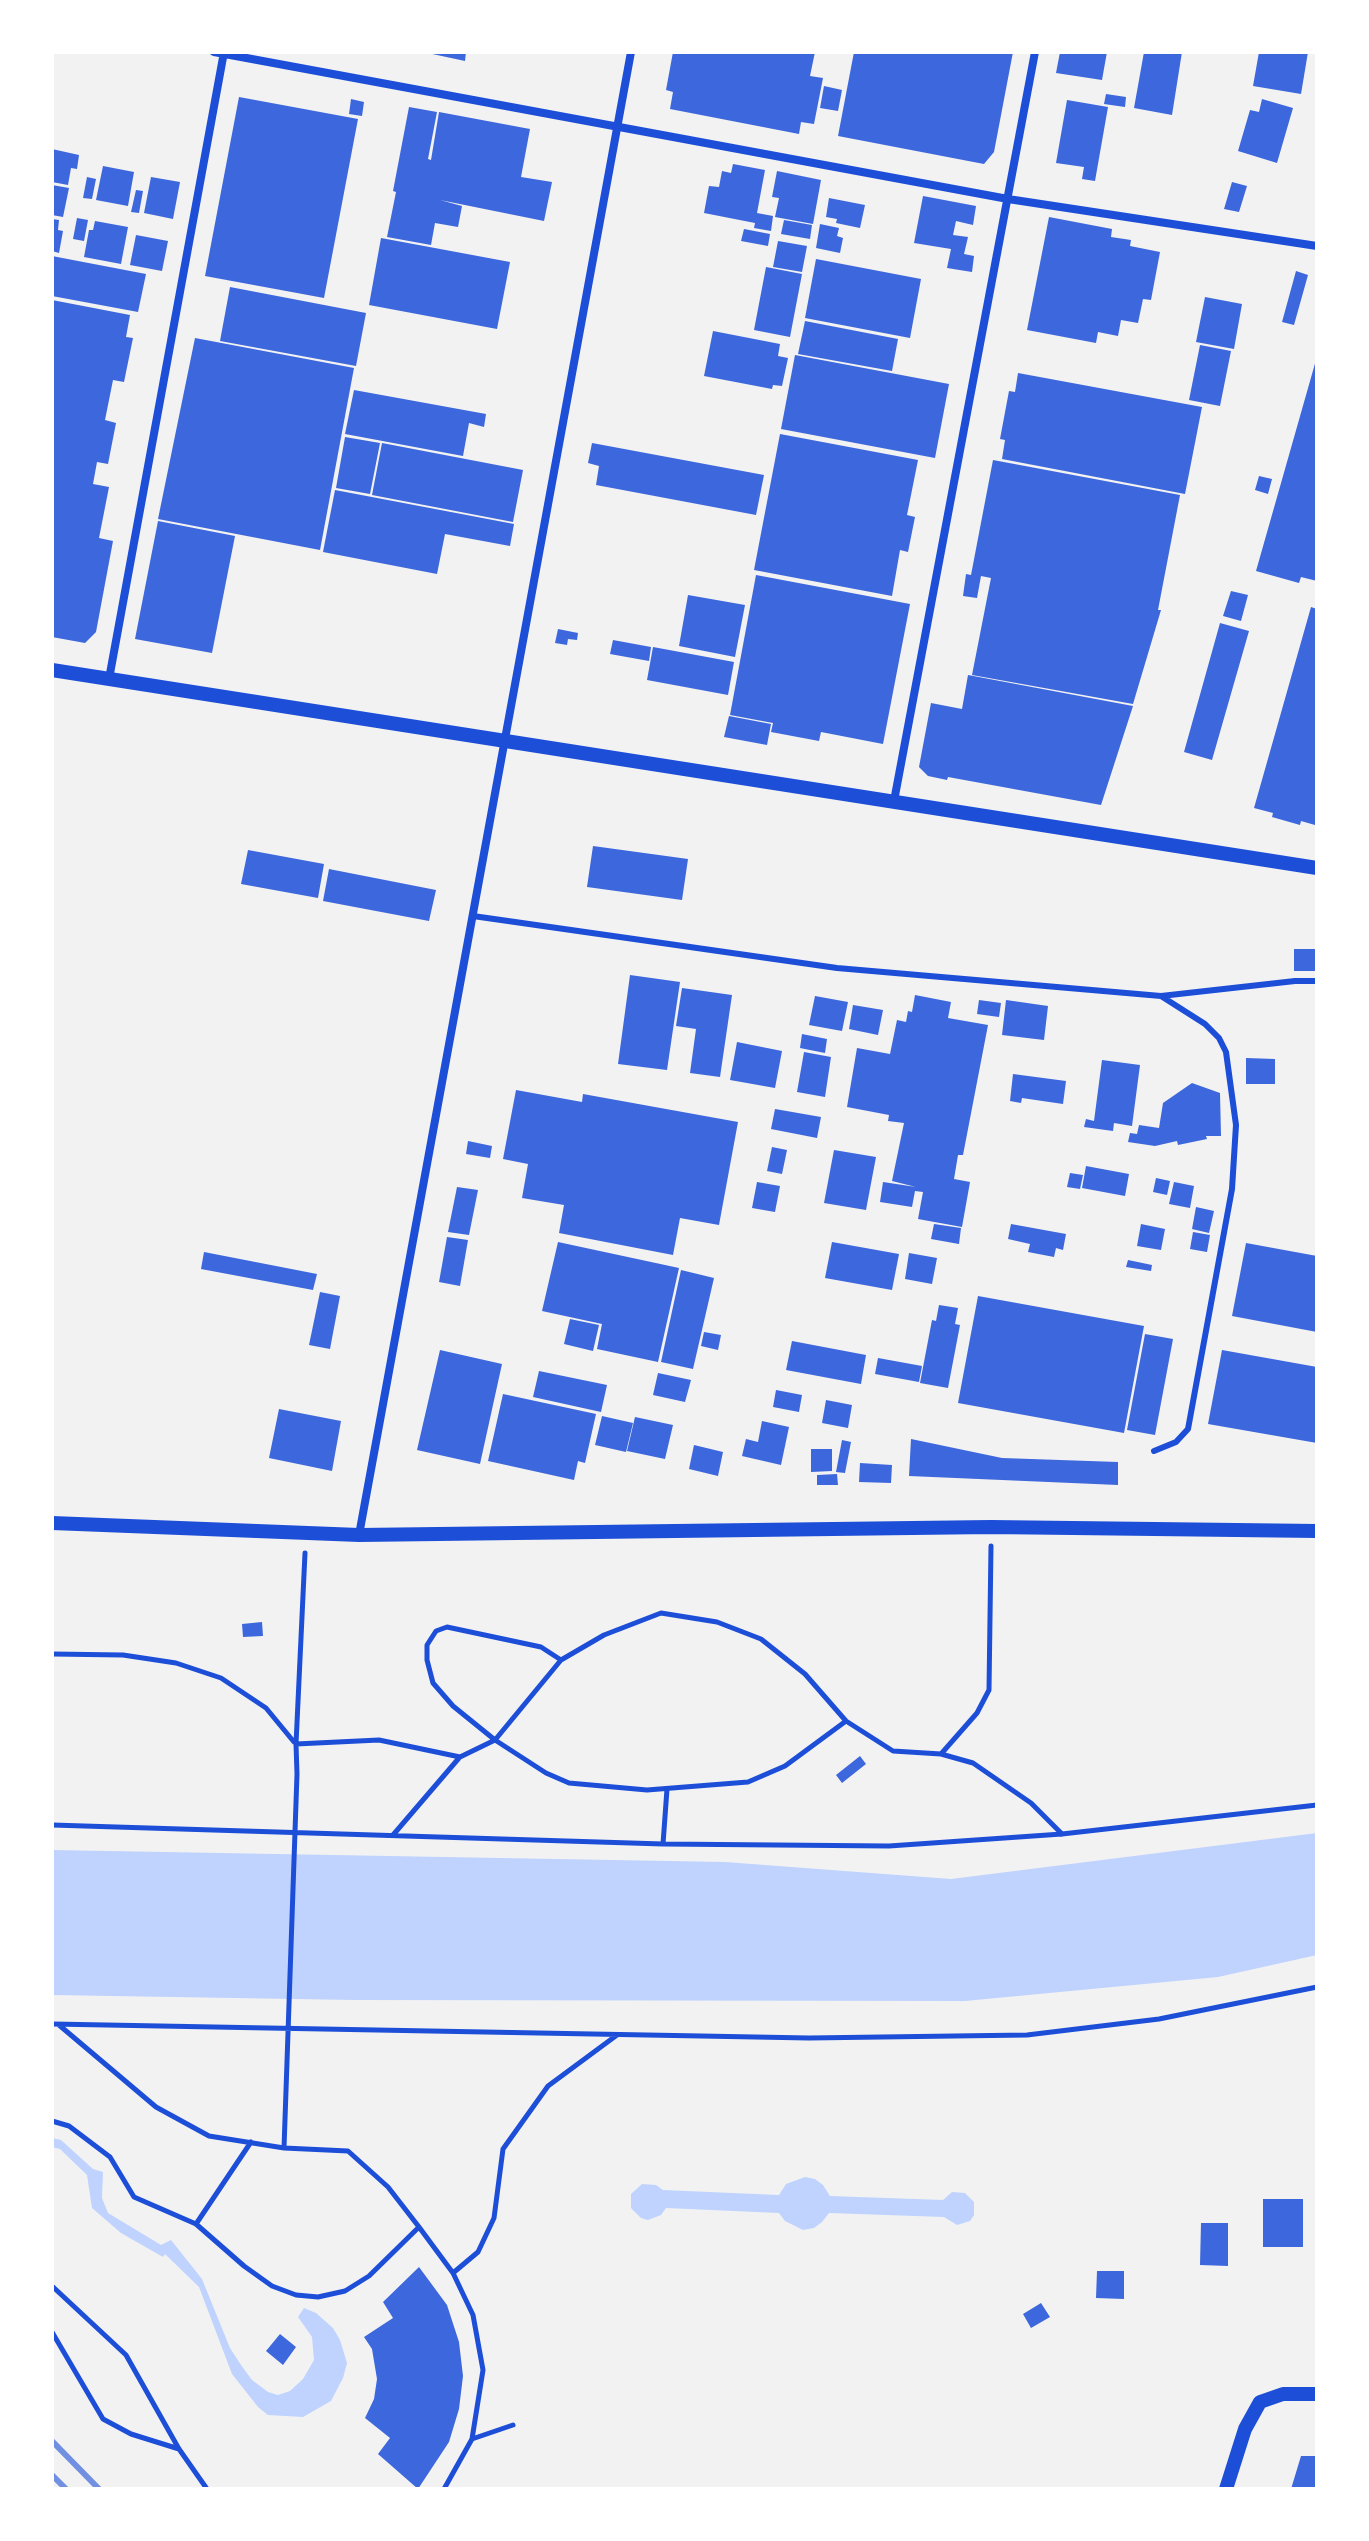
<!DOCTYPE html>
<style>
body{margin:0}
#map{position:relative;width:1369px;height:2541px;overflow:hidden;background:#f2f2f2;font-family:"DM Sans",sans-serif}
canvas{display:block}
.frame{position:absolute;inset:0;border:54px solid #fff;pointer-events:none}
</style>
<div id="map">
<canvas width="1369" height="2541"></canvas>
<div class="frame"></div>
</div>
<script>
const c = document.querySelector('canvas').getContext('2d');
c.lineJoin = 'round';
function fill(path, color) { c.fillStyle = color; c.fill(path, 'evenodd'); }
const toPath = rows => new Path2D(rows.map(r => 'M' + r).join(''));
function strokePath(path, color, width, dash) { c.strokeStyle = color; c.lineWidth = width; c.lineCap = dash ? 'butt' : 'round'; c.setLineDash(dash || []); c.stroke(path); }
const water = toPath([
 [1317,1833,1317,1955,1218,1977,965,2001,355,2000,52,1995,52,1850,725,1862,951,1879],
 [52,2138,61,2140,93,2169,103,2172,102,2198,108,2213,161,2245,171,2240,202,2279,230,2348,241,2365,252,2380,268,2392,278,2395,290,2391,303,2379,314,2360,312,2337,298,2317,304,2308,316,2313,333,2328,340,2340,347,2363,343,2378,331,2401,303,2417,268,2415,258,2407,232,2374,199,2287,165,2254,163,2257,121,2233,92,2208,87,2175,60,2149,52,2147],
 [805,2177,815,2179,823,2185,830,2196,943,2200,952,2192,965,2193,974,2202,974,2215,970,2221,957,2225,944,2217,829,2213,822,2222,814,2228,803,2230,785,2221,779,2213,666,2208,661,2215,648,2220,641,2218,631,2208,631,2194,642,2184,656,2185,663,2190,779,2195,786,2184]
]);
const building = toPath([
 [423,52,466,52,465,61],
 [673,52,815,52,810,76,823,78,814,124,801,122,799,134,670,109,673,92,666,90],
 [854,52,1013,52,994,152,984,164,838,136],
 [1060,52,1107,52,1102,80,1056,73],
 [1144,52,1182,52,1172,115,1134,108],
 [1259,52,1308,52,1301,94,1253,86],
 [824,86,842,90,838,111,820,108],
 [1106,94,1126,97,1125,107,1104,104],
 [239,97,358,119,324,298,205,276],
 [351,99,364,102,362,116,349,114],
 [1262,99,1293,108,1277,163,1238,151,1250,110,1259,112],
 [1067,100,1108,107,1095,181,1082,179,1084,167,1056,163],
 [409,107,437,112,428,159,431,160,439,112,530,129,521,177,552,182,544,221,440,200,462,206,458,227,435,223,431,245,387,237,396,192,393,191],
 [52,149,79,155,77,169,71,168,68,185,52,182],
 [733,164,765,170,757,213,773,216,771,231,754,228,755,223,704,213,709,186,719,187,722,171,731,173],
 [103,166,134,172,128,206,96,200],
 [777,171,821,180,813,224,775,217,779,198,772,197],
 [87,177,96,179,92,199,83,198],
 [151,177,180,182,173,219,144,213],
 [1232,182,1247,186,1239,212,1224,209],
 [52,185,69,188,63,217,52,215],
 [136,190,143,191,139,213,131,212],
 [923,196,976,206,973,225,956,221,953,235,968,237,964,254,974,256,972,272,947,268,951,249,914,243],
 [829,198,865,205,860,228,836,223,837,219,826,217],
 [1049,217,1112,229,1111,237,1131,240,1130,246,1160,252,1151,300,1143,299,1138,323,1121,320,1118,336,1098,332,1096,343,1027,330],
 [77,218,88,220,84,241,73,239],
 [52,219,59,220,58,230,63,231,59,253,52,251],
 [784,220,812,225,810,239,781,234],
 [95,221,128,227,121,264,84,257,89,230,93,230],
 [820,224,839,228,837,236,843,238,840,253,816,248],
 [744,229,770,234,768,246,741,241],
 [136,235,168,241,162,271,130,265],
 [381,238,510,262,497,329,369,305],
 [778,241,807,246,802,272,773,267],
 [52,256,146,274,138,312,52,296],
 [816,259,921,279,910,338,805,318],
 [766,267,802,274,790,337,754,330],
 [1296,271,1308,275,1294,325,1282,322],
 [230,287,366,313,356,366,220,341],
 [1205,297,1242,304,1234,349,1196,342],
 [52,300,130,315,126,337,133,338,124,382,113,380,105,420,116,423,108,464,97,462,93,484,109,487,99,538,113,541,96,632,85,643,52,637],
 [805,321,898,339,892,371,798,354],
 [713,331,780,344,778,356,788,358,782,386,773,385,772,389,704,376],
 [195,338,354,368,320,550,158,519],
 [1200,345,1231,351,1220,406,1189,400],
 [795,355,949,384,935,458,781,429],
 [1316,360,1317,581,1301,577,1299,583,1256,571],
 [1018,373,1202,407,1185,494,1002,459,1005,440,1000,439,1009,391,1015,392],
 [354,390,486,414,484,427,469,423,463,456,345,434],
 [780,434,918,460,907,515,915,517,908,552,900,550,892,596,754,570],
 [345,437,380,443,370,494,336,488],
 [382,443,523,470,513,522,372,495],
 [592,443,764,475,756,515,596,485,599,466,588,463],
 [993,460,1180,495,1158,610,1161,610,1133,704,972,675,991,578,981,576,977,598,963,596,966,574,971,575],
 [1259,476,1272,479,1268,494,1255,490],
 [335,490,514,524,510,546,445,534,437,574,323,552],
 [158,521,235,536,212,653,135,639],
 [756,575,910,604,883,744,821,732,819,741,771,732,773,723,730,715],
 [1231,591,1248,595,1241,621,1223,616],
 [688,595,745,605,735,657,679,646],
 [1311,607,1317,609,1317,818,1315,825,1301,821,1300,825,1272,817,1273,813,1254,808],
 [1220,623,1249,631,1212,760,1184,752],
 [558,629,578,633,577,640,568,639,567,645,555,643],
 [613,640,651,647,649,661,610,654],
 [653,647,734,662,728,695,647,680],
 [968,675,1133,706,1101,805,948,777,947,780,928,776,919,767,931,703,962,709],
 [729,716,771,724,767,745,724,737],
 [593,846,688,859,682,900,587,887],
 [248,850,324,864,318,898,241,884],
 [329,869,436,890,429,921,323,901],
 [1294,949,1317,949,1317,971,1294,971],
 [630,975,680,982,667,1070,618,1064],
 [682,988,732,995,720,1077,690,1073,696,1029,676,1026],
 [915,995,951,1002,948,1018,988,1025,963,1155,958,1155,954,1179,970,1182,962,1227,918,1219,923,1192,915,1191,912,1207,880,1202,883,1182,916,1187,892,1181,904,1123,888,1121,889,1115,847,1107,857,1048,890,1054,897,1020,906,1022,908,1011,912,1012],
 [815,996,848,1002,842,1031,809,1025],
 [979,1000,1001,1003,999,1017,977,1014],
 [1006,1000,1048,1006,1044,1040,1002,1035],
 [853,1005,883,1010,878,1035,849,1029],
 [802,1034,827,1039,825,1053,800,1048],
 [737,1042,782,1051,775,1088,730,1080],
 [804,1052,831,1057,825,1097,797,1092],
 [1246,1058,1275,1059,1275,1084,1246,1084],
 [1102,1060,1140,1065,1132,1126,1114,1123,1113,1131,1084,1127,1086,1119,1094,1121],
 [1013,1074,1066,1081,1063,1104,1022,1098,1021,1103,1010,1101],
 [1192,1083,1220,1093,1221,1136,1206,1136,1207,1139,1178,1145,1177,1141,1155,1146,1128,1142,1130,1133,1137,1134,1139,1125,1159,1128,1163,1103],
 [516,1090,582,1102,583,1094,738,1122,719,1225,680,1218,673,1255,559,1233,564,1205,522,1198,528,1164,503,1159],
 [775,1109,821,1117,817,1138,771,1129],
 [468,1141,492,1146,490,1158,466,1154],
 [772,1147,787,1150,782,1174,767,1171],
 [834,1150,876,1157,866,1210,824,1203],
 [1086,1166,1129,1174,1125,1196,1082,1188],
 [1070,1173,1083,1175,1080,1189,1067,1187],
 [1156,1178,1170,1181,1167,1195,1153,1192],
 [757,1182,780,1186,775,1212,752,1208],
 [1174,1182,1194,1186,1190,1208,1169,1204],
 [457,1187,478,1190,469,1235,448,1232],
 [1196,1207,1214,1211,1209,1233,1192,1229],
 [934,1224,961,1228,959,1244,931,1239],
 [1011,1224,1066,1234,1063,1250,1056,1248,1054,1257,1028,1252,1030,1244,1008,1239],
 [1141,1224,1165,1229,1161,1250,1137,1246],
 [1193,1232,1210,1235,1207,1252,1190,1249],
 [447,1237,468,1240,460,1286,439,1282],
 [558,1242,679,1268,658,1362,597,1349,602,1324,542,1311],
 [832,1242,899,1254,892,1290,825,1278],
 [1246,1243,1317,1256,1317,1332,1232,1316],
 [204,1252,317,1274,313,1290,201,1269],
 [909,1253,937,1258,932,1284,905,1279],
 [1128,1260,1152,1265,1151,1271,1126,1267],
 [681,1270,714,1278,693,1369,661,1362],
 [320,1292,340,1296,330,1349,309,1345],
 [978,1296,1144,1326,1124,1433,958,1403],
 [939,1305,958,1308,955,1324,960,1325,948,1388,920,1383,932,1320,936,1321],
 [570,1319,599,1325,593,1351,564,1344],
 [704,1332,721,1335,718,1350,701,1346],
 [1145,1334,1173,1339,1155,1435,1127,1430],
 [792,1341,866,1355,861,1384,786,1370],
 [440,1350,502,1364,480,1464,417,1450],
 [1222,1350,1317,1367,1317,1443,1208,1424],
 [878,1358,922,1366,919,1382,875,1374],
 [539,1371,607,1385,601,1412,533,1397],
 [658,1373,691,1380,685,1402,653,1395],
 [776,1390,802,1395,799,1412,773,1407],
 [503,1394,596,1414,585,1463,578,1461,574,1480,488,1461],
 [826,1400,852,1405,848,1428,822,1423],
 [279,1409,341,1421,332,1471,269,1458],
 [602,1416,633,1423,626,1452,595,1445],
 [635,1417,673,1425,665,1459,627,1451],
 [762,1421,789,1427,781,1465,742,1456,746,1439,758,1442],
 [911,1439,1002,1458,1118,1462,1118,1485,909,1476],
 [842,1440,851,1442,845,1473,836,1472],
 [694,1445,723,1452,718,1476,689,1469],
 [811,1449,832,1449,832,1471,811,1472],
 [860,1463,892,1465,891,1483,859,1482],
 [837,1474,838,1485,817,1485,817,1475],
 [262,1622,263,1636,243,1637,242,1624],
 [860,1756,866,1764,842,1783,836,1775],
 [1263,2199,1303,2199,1303,2247,1263,2247],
 [1201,2223,1228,2223,1228,2266,1200,2265],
 [419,2267,447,2305,459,2342,463,2376,459,2409,449,2442,418,2489,378,2454,390,2438,365,2418,374,2399,377,2379,372,2349,364,2337,393,2318,383,2302],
 [1097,2271,1124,2271,1124,2299,1096,2298],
 [1041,2303,1050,2317,1031,2328,1023,2314],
 [280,2334,296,2347,283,2365,266,2351],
 [1301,2456,1317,2456,1317,2489,1291,2489]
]);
const path = toPath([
 [305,1553,296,1744,297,1774,284,2148,348,2151,388,2187,419,2227,453,2273,473,2315,483,2370,472,2439,444,2489],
 [52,1654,123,1655,176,1663,221,1678,266,1708,294,1742],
 [561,1660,541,1647,447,1627,436,1631,427,1645,427,1660,433,1683,453,1706,495,1740,546,1773,569,1783,647,1790,748,1782,785,1766,846,1721],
 [296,1744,379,1740,460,1757,495,1740,561,1660,604,1635,661,1613,717,1622,761,1639,805,1674,846,1721,893,1751,941,1754,977,1713,989,1690,991,1546],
 [941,1754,973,1763,1031,1803,1062,1834],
 [52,1825,663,1844,889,1846,1062,1834,1317,1805],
 [393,1835,459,1758],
 [663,1844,667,1789],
 [52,2024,809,2038,1027,2035,1159,2019,1317,1987],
 [59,2025,156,2107,209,2136,284,2148],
 [52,2121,69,2126,110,2157,134,2197,196,2224,244,2266,272,2286,296,2295,318,2297,345,2291,369,2276,419,2227],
 [196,2224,251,2142],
 [453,2273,478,2252,494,2218,503,2149,548,2086,617,2035],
 [52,2286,126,2355,179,2449,207,2489],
 [52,2332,103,2419,131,2434,179,2449],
 [472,2439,513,2425]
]);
const service = toPath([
 [473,916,837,968,1161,996,1205,1024,1219,1038,1226,1052,1236,1125,1232,1189,1188,1429,1176,1442,1154,1451],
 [1161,996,1295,981,1317,981]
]);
const minor = toPath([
 [214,52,1008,199,1317,246],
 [109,679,224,52],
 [894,801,1035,52],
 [359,1535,631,52]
]);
const tertiary = toPath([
 [52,670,1317,868],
 [52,1523,359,1535,991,1527,1317,1531],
 [1226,2489,1245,2429,1260,2402,1283,2394,1317,2394]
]);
const rail = toPath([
 [52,2441,99,2489],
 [52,2475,66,2489]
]);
fill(water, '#bfd3fe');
fill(building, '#3d67dc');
strokePath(path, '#1d4ed8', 5);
strokePath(service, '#1d4ed8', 6);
strokePath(minor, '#1d4ed8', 8);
strokePath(tertiary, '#1d4ed8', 14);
strokePath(rail, '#7290e2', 6);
</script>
